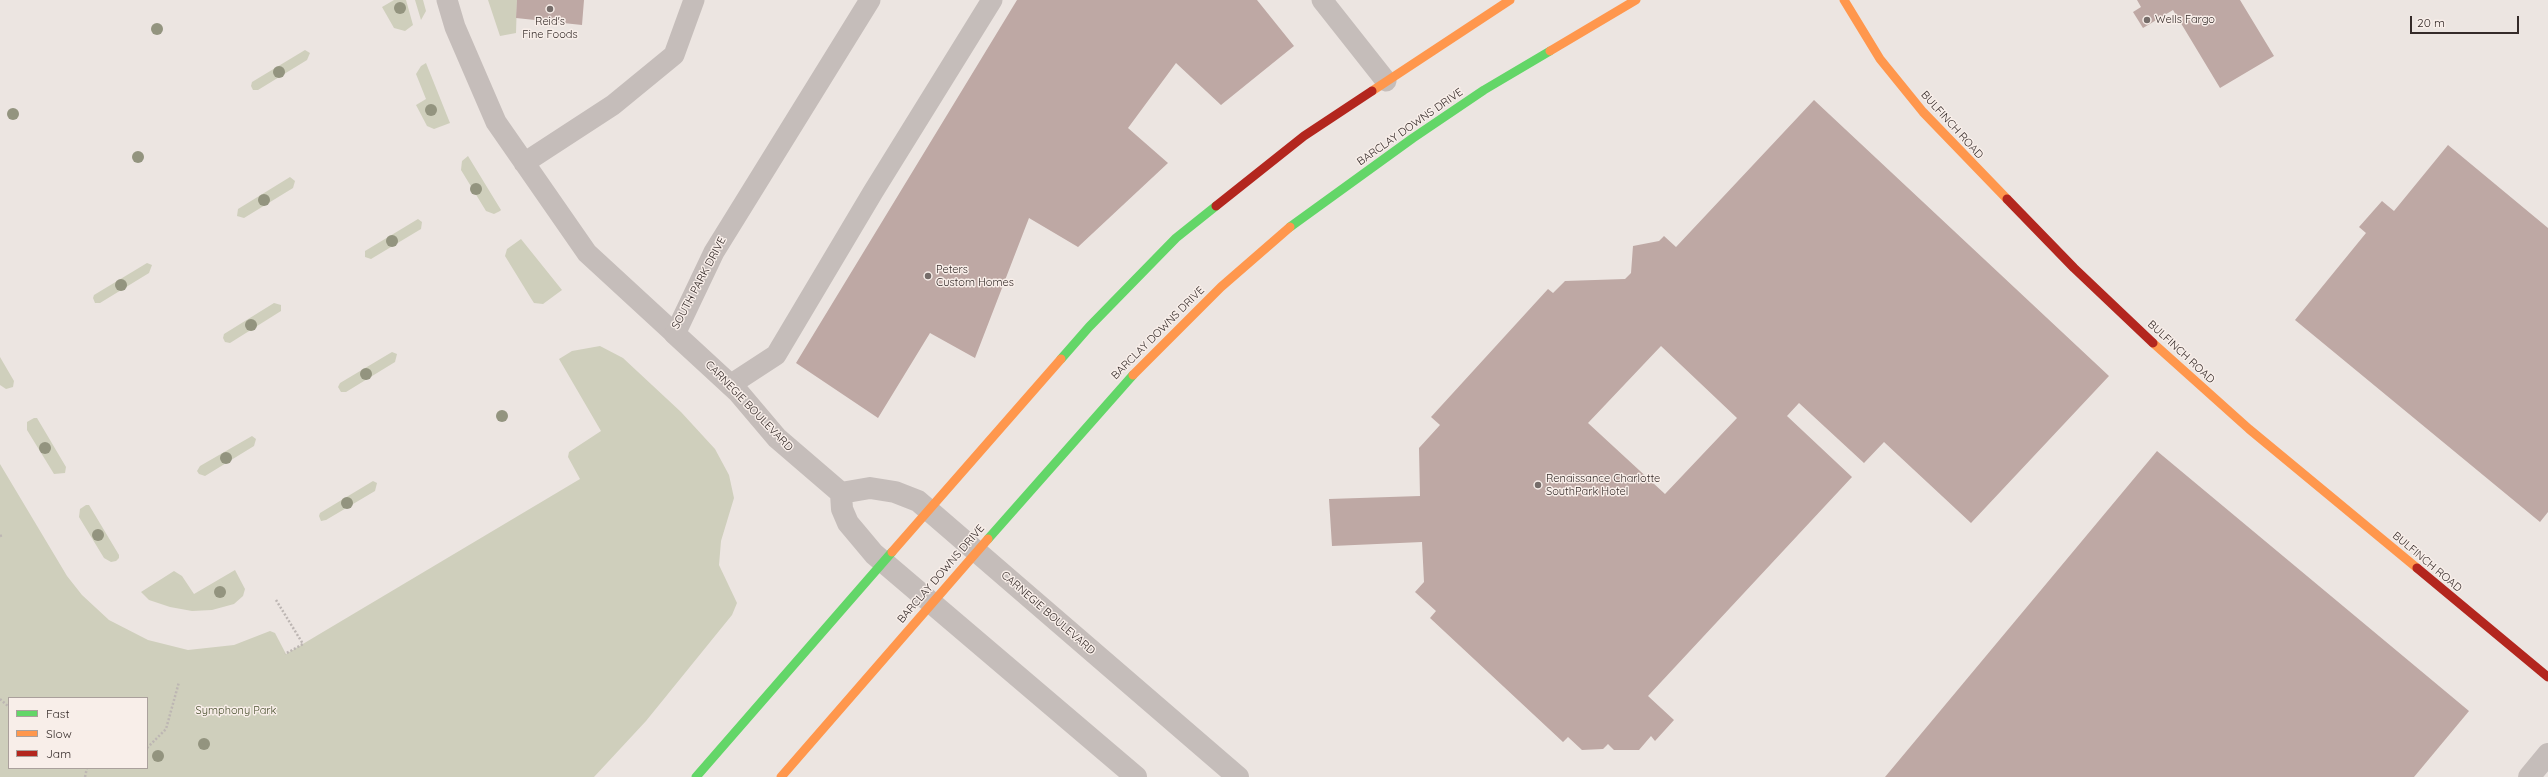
<!DOCTYPE html>
<style>
body{margin:0}
#map{position:relative;width:2548px;height:777px;overflow:hidden;background:#ece5e1;font-family:Quicksand,sans-serif}
canvas{display:block}
.legend{position:absolute;left:8px;top:697px;width:140px;height:72px;box-sizing:border-box;background:#f8eee9;border:1px solid #aaa09c;margin:0;padding:5px 7px;list-style:none;font-size:12px;color:#352b29}
.legend li{display:flex;align-items:center;gap:8px;height:20px}
.legend b{width:20px;border:1px solid #aaa09c}
.scale{position:absolute;left:2410px;top:16px;width:109px;height:18px;box-sizing:border-box;border:2px solid #352b29;border-top:0;padding-left:5px;font-size:12px;line-height:14px;white-space:nowrap;color:#352b29;-webkit-text-stroke:3px #f8eee9;paint-order:stroke}
</style>
<div id="map">
<canvas width="2548" height="777"></canvas>
<ul class="legend">
<li><b style="height:5px;background:#63d668"></b>Fast</li>
<li><b style="height:5px;background:#ff974d"></b>Slow</li>
<li><b style="height:5px;background:#b3261e"></b>Jam</li>
</ul>
<div class="scale">20 m</div>
</div>
<script>
const c = document.querySelector('canvas').getContext('2d');
c.lineJoin = 'round';
function fill(path, color) { c.fillStyle = color; c.fill(path, 'evenodd'); }
const toPath = rows => new Path2D(rows.map(r => 'M' + r).join(''));
function strokePath(path, color, width, dash) { c.strokeStyle = color; c.lineWidth = width; c.lineCap = dash ? 'butt' : 'round'; c.setLineDash(dash || []); c.stroke(path); }
function write(font, color, halo, rows, align = 'center') {
  c.font = font + ' Quicksand,sans-serif'; c.lineWidth = 3; c.setLineDash([]); c.textBaseline = 'middle'; c.strokeStyle = halo; c.fillStyle = color; for (const [text, x, y, turn = 0] of rows) {
    c.save(); c.translate(x, y); c.rotate((+turn || 0) * Math.PI / 180); c.textAlign = isNaN(turn) ? turn : align; if (halo) c.strokeText(text, 0, 0); c.fillText(text, 0, 0); c.restore();
  }
}
const green = toPath([
 [394,0,406,0,413,25,405,31,394,28,382,7],
 [415,0,423,0,426,11,421,20],
 [488,0,517,0,516,33,500,36],
 [305,50,310,53,307,60,258,90,253,90,251,86,252,82],
 [426,63,450,123,434,129,427,126,416,105,426,99,416,74,421,66],
 [468,156,501,210,500,211,494,214,486,211,461,170,462,161],
 [290,177,295,181,293,188,244,218,237,216,238,209],
 [418,219,422,222,421,229,371,259,365,257,365,251],
 [521,239,562,290,543,304,534,303,532,300,505,256,507,249],
 [147,263,152,265,149,273,100,303,95,303,93,298,94,295],
 [274,303,281,305,281,311,230,343,225,342,223,338,224,334],
 [600,346,623,358,681,412,715,449,729,475,734,498,721,541,719,565,737,603,732,615,646,721,594,777,0,777,0,464,67,576,82,595,109,620,148,640,188,650,234,645,270,631,275,633,286,654,580,479,568,457,569,452,601,431,559,359,572,351],
 [9,698,147,698,147,768,9,768],
 [392,352,397,354,395,362,346,392,341,392,338,387,340,383],
 [0,357,14,381,13,387,6,389,0,385],
 [34,418,37,418,66,467,65,473,54,474,27,430,27,422],
 [252,436,256,439,254,446,205,476,199,474,197,471,200,466],
 [373,481,377,483,375,491,326,520,321,521,319,516,320,513],
 [86,505,89,505,119,555,119,558,116,561,111,562,104,558,79,517,80,509],
 [235,570,245,589,243,596,234,604,212,610,192,611,170,607,149,600,141,592,174,571,182,576,194,594]
]);
const building = toPath([
 [517,0,584,0,582,25,516,18],
 [1017,0,1257,0,1294,46,1221,105,1176,63,1128,128,1168,163,1078,247,1029,218,975,358,930,333,878,418,796,363],
 [2137,0,2240,0,2274,56,2220,88,2173,10,2143,28,2133,12,2141,7],
 [1814,100,2109,376,1971,523,1884,442,1864,463,1799,403,1787,416,1852,477,1648,696,1674,720,1655,741,1651,736,1639,750,1614,750,1608,744,1603,749,1582,750,1568,737,1563,742,1430,618,1436,611,1415,592,1424,582,1422,542,1332,546,1329,499,1420,496,1419,448,1440,425,1431,417,1548,289,1553,293,1565,281,1625,279,1631,273,1633,246,1659,241,1664,236,1676,247],
 [1661,346,1737,418,1665,494,1588,423],
 [2448,145,2548,228,2548,512,2540,522,2295,320,2366,233,2359,227,2382,201,2394,211],
 [2157,451,2469,711,2414,777,1885,777]
]);
const path = toPath([
 [0,536,3,535],
 [276,600,303,644,285,654],
 [0,699,9,707],
 [147,748,166,729,179,682],
 [85,777,87,768]
]);
const lane = toPath([
 [447,0,455,27,496,122,587,253,675,334,714,252,870,0],
 [1322,0,1386,81],
 [524,163,613,105,674,55,694,0],
 [730,385,776,355,873,192,992,0]
]);
const street = toPath([
 [675,334,738,392,777,438,841,493,842,509,848,523,874,554,1136,777],
 [841,493,870,488,895,492,918,501,1238,777],
 [2529,777,2548,754]
]);
const fast = toPath([
 [1290,227,1413,138,1484,90,1550,51],
 [1061,359,1089,327,1176,238,1216,206],
 [988,539,1133,375],
 [696,777,892,552]
]);
const slow = toPath([
 [1844,0,1880,59,1923,112,2007,199],
 [1550,51,1636,0],
 [1372,91,1510,0],
 [2153,343,2249,429,2417,568],
 [1133,375,1221,287,1290,227],
 [892,552,1061,359],
 [781,777,988,539]
]);
const jam = toPath([
 [2007,199,2074,268,2153,343],
 [1216,206,1304,136,1372,91],
 [2417,568,2548,677]
]);
const trees = [
 [400,8],
 [157,29],
 [279,72],
 [431,110],
 [13,114],
 [138,157],
 [476,189],
 [264,200],
 [392,241],
 [121,285],
 [251,325],
 [366,374],
 [502,416],
 [45,448],
 [226,458],
 [347,503],
 [98,535],
 [220,592],
 [204,744],
 [158,756]
];
const markers = [
 [550,9,4,"#756c69"],
 [2147,20,4,"#756c69"],
 [928,276,4,"#756c69"],
 [1538,485,4,"#756c69"]
];
const poiNames = [
 ["Wells Fargo",2155,20],
 ["Reid's",550,22,"center"],
 ["Fine Foods",550,35,"center"],
 ["Peters",936,270],
 ["Custom Homes",936,283],
 ["Renaissance Charlotte",1546,479],
 ["SouthPark Hotel",1546,492]
];
const streetNames = [
 ["BULFINCH ROAD",1952,125,48],
 ["BARCLAY DOWNS DRIVE",1410,127,-35],
 ["SOUTH PARK DRIVE",699,283,-62],
 ["BARCLAY DOWNS DRIVE",1158,333,-45],
 ["BULFINCH ROAD",2181,352,43],
 ["CARNEGIE BOULEVARD",749,406,46],
 ["BULFINCH ROAD",2427,562,40],
 ["BARCLAY DOWNS DRIVE",941,574,-49],
 ["CARNEGIE BOULEVARD",1048,613,41]
];
const parkNames = [
 ["Symphony Park",236,711]
];
fill(green, '#cfcfbc');
fill(building, '#bea8a4');
strokePath(path, '#bdb6b3', 2.5, [2, 2]);
strokePath(lane, '#c5bdba', 21);
strokePath(street, '#c5bdba', 22);
strokePath(fast, '#63d668', 9);
strokePath(slow, '#ff974d', 9);
strokePath(jam, '#b3261e', 9);
c.fillStyle = '#93947f';
for (const [x, y] of trees) { c.beginPath(); c.arc(x, y, 6, 0, 2 * Math.PI); c.fill(); }
for (const [x, y, r, color] of markers) { const dot = new Path2D(); dot.arc(x, y, r, 0, 2 * Math.PI); c.fillStyle = color; c.fill(dot); strokePath(dot, '#f8eee9', 1.5); }
write('11px', '#352b29', '#f8eee9', poiNames, 'left');
write('11px', '#352b29', '#f8eee9', streetNames);
write('11px', '#4a512f', '#f8eee9', parkNames);
</script>
